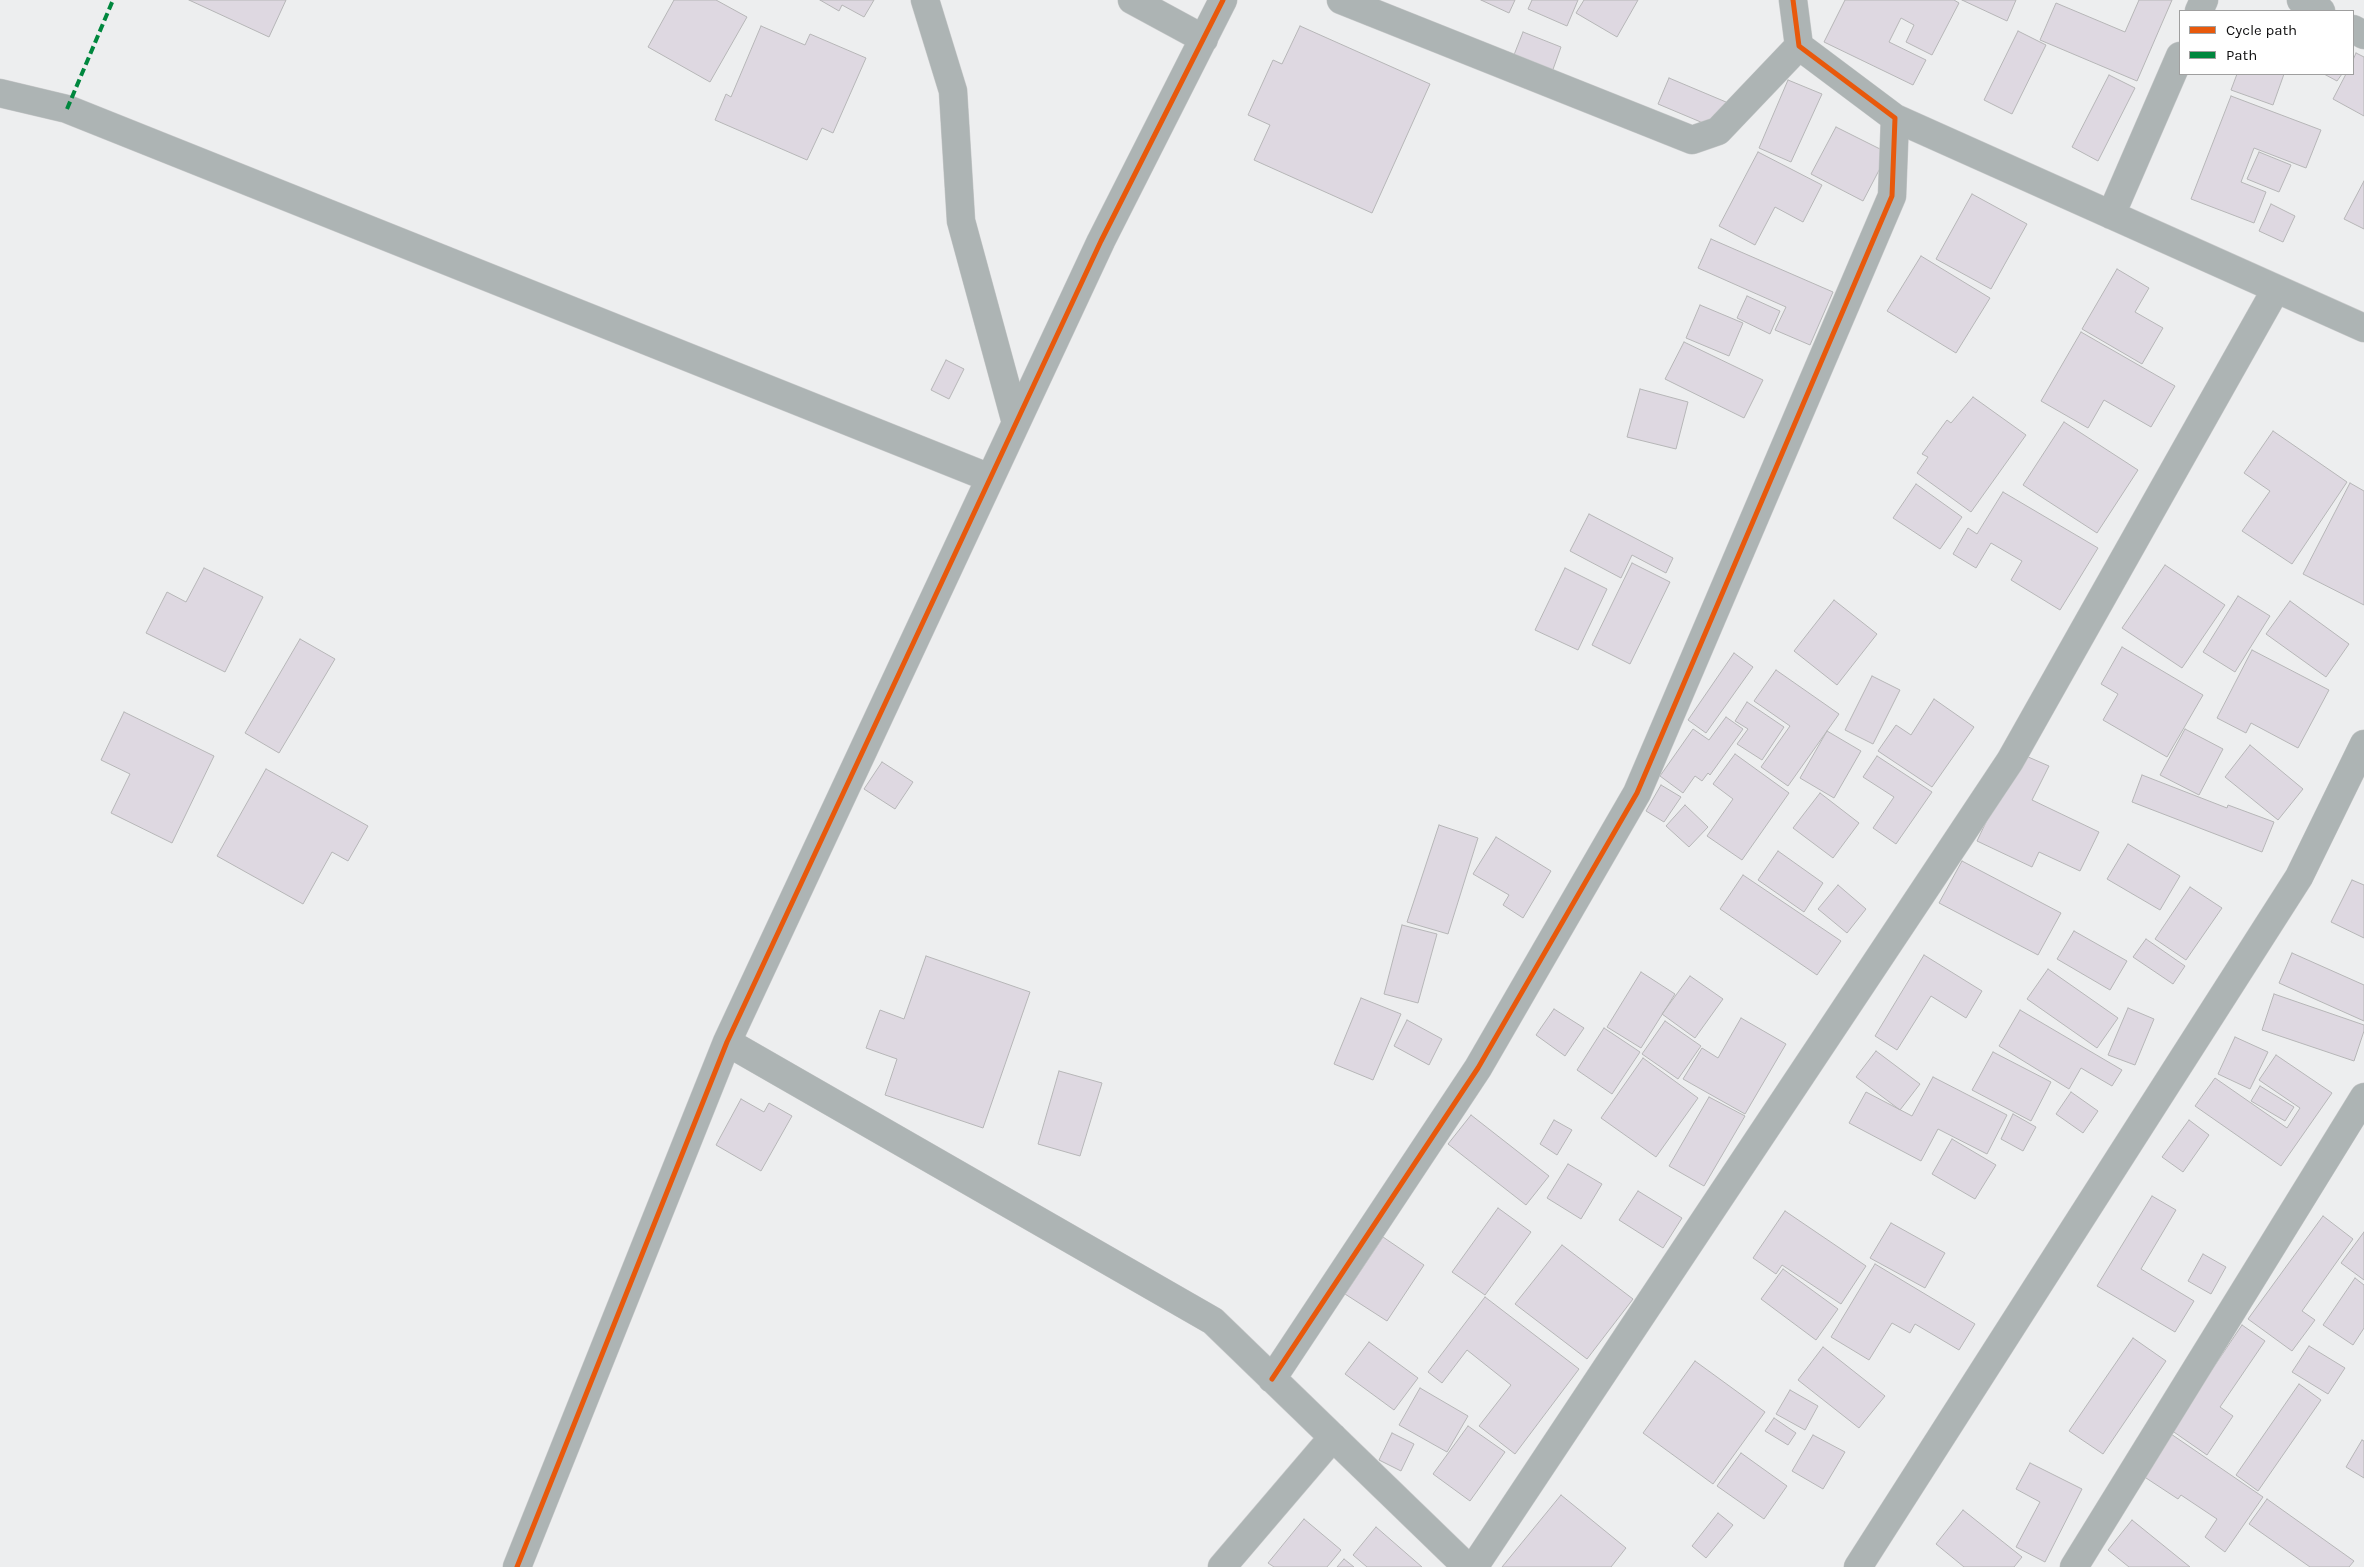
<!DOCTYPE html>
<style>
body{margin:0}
#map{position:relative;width:2364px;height:1567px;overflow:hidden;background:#edeeef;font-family:Karla,sans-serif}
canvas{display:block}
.legend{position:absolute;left:2179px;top:10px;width:175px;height:65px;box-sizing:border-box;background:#fff;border:1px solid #9f9f9f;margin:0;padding:6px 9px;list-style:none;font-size:15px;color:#0f0f10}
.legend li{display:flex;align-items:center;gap:10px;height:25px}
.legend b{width:25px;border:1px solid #9f9f9f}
</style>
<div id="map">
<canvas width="2364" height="1567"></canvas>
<ul class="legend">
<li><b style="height:6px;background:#e8590c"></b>Cycle path</li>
<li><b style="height:6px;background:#00873e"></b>Path</li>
</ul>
</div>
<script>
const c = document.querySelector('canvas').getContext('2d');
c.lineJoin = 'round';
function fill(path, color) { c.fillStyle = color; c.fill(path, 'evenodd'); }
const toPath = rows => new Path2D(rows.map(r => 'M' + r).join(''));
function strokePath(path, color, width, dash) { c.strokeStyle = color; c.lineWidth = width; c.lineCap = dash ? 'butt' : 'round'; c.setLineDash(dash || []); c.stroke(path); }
const building = toPath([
 [189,0,286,0,269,37,189,0],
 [674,0,716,0,747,17,710,82,648,47,674,0],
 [820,0,874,0,864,17,842,5,839,11,820,0],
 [1481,0,1515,0,1509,13,1481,0],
 [1532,0,1578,0,1567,26,1528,9,1532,0],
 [1584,0,1638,0,1617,37,1576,13,1584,0],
 [1845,0,1954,0,1959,3,1932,55,1906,42,1914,25,1901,18,1889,42,1926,60,1913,85,1824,42,1845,0],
 [1962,0,2016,0,2007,21,1962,0],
 [2139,0,2172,0,2137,81,2040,40,2056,3,2125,32,2139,0],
 [761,26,805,45,810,34,866,58,833,133,822,128,807,160,715,120,726,94,731,97,761,26],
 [1300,26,1430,84,1372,213,1254,160,1270,125,1248,115,1273,60,1282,64,1300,26],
 [2018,31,2046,45,2012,114,1984,100,2018,31],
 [1523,32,1561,47,1551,75,1512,60,1523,32],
 [2356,53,2364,57,2364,116,2333,99,2346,74,2353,74,2353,60,2356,53],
 [2237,74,2284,74,2273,105,2231,90,2237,74],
 [2324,74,2342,74,2337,81,2324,74],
 [2109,75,2135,88,2098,161,2072,147,2109,75],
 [1669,78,1726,102,1715,128,1658,104,1669,78],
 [1788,80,1822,94,1791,162,1759,148,1788,80],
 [2231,96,2321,130,2306,168,2254,148,2241,182,2266,192,2254,223,2191,199,2231,96],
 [1836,127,1888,153,1863,201,1811,174,1836,127],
 [1758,152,1822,185,1803,222,1775,207,1755,245,1719,226,1758,152],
 [2259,152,2291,165,2279,192,2247,179,2259,152],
 [2364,181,2364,229,2344,219,2364,181],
 [1972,194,2027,224,1991,289,1936,259,1972,194],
 [2271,204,2295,216,2283,242,2259,231,2271,204],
 [1711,239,1833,292,1810,345,1775,330,1786,307,1698,268,1711,239],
 [1921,256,1990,298,1956,353,1887,311,1921,256],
 [2117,269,2149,288,2135,312,2163,328,2142,364,2082,329,2117,269],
 [1747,296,1780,311,1770,334,1737,318,1747,296],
 [1700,305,1743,323,1729,356,1686,338,1700,305],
 [2081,332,2175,386,2151,427,2104,400,2088,428,2041,401,2081,332],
 [1684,342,1763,380,1744,418,1665,379,1684,342],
 [946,360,964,369,949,399,931,390,946,360],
 [1640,389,1688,402,1676,449,1627,437,1640,389],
 [1973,397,2026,435,1971,512,1917,473,1928,457,1922,454,1947,420,1951,423,1973,397],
 [2064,422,2138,470,2097,533,2023,485,2064,422],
 [2273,431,2347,482,2292,564,2242,531,2270,491,2244,473,2273,431],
 [2350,483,2364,491,2364,605,2303,574,2350,483],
 [1916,484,1962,517,1940,549,1893,518,1916,484],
 [2003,492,2098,548,2060,610,2011,580,2022,561,1991,543,1976,568,1953,554,1968,528,1977,534,2003,492],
 [1589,514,1673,558,1666,573,1632,555,1621,578,1570,551,1589,514],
 [1632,563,1670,582,1630,664,1592,645,1632,563],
 [2165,565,2225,605,2182,668,2122,628,2165,565],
 [204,568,263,597,225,672,146,633,167,592,186,602,204,568],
 [1565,568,1607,589,1578,650,1535,630,1565,568],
 [2238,596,2270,616,2235,672,2203,652,2238,596],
 [1834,600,1877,634,1837,685,1794,651,1834,600],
 [2290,601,2349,644,2326,677,2266,634,2290,601],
 [300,639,335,659,279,753,245,733,300,639],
 [2122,647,2203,695,2167,757,2103,720,2118,694,2101,684,2122,647],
 [2252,650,2329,690,2298,748,2251,723,2246,733,2217,718,2252,650],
 [1734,653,1753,667,1706,733,1688,720,1734,653],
 [1776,670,1839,714,1788,786,1761,767,1790,726,1754,701,1776,670],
 [1872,676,1900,690,1873,744,1845,730,1872,676],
 [1934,699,1974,727,1932,787,1878,751,1896,725,1911,735,1934,699],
 [1747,702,1784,727,1762,760,1737,744,1748,729,1735,721,1747,702],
 [124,712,214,756,172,843,111,813,130,774,101,760,124,712],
 [1726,717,1743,729,1710,775,1708,773,1702,781,1695,776,1683,793,1660,776,1693,729,1709,740,1726,717],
 [2185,729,2223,749,2199,795,2160,775,2185,729],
 [1827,731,1861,751,1834,798,1800,778,1827,731],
 [2250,745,2303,789,2278,820,2225,777,2250,745],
 [2019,753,2049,766,2032,800,2099,832,2080,871,2039,852,2032,867,1977,841,2019,753],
 [1735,754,1789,793,1742,860,1707,836,1733,799,1713,784,1735,754],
 [1877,756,1932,792,1896,844,1873,828,1894,797,1863,777,1877,756],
 [882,762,913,782,895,809,864,789,882,762],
 [266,769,368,826,348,861,332,852,303,904,217,856,266,769],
 [2142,775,2227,808,2228,805,2274,822,2262,852,2132,802,2142,775],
 [1661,785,1681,797,1664,822,1646,811,1661,785],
 [1820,793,1859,823,1833,858,1793,828,1820,793],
 [1685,805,1708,827,1689,847,1666,826,1685,805],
 [1439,825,1478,838,1448,934,1407,922,1439,825],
 [1496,837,1551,871,1523,918,1503,905,1509,895,1473,874,1496,837],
 [2128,844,2180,876,2160,910,2107,879,2128,844],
 [1778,851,1823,883,1804,912,1758,880,1778,851],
 [1962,861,2061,913,2038,955,1939,903,1962,861],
 [1743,875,1841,941,1817,975,1720,909,1743,875],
 [2352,880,2364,885,2364,938,2331,922,2352,880],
 [1838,885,1866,909,1847,933,1818,909,1838,885],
 [2190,887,2222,908,2186,960,2155,939,2190,887],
 [1402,925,1437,934,1418,1003,1384,994,1402,925],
 [2074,931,2127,961,2110,990,2057,959,2074,931],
 [2146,939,2185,966,2173,984,2133,957,2146,939],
 [2292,953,2364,985,2364,1021,2279,983,2292,953],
 [1924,955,1982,991,1966,1018,1931,996,1897,1050,1875,1036,1924,955],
 [926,956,1030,992,983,1128,885,1095,897,1059,866,1048,880,1010,904,1019,926,956],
 [2048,969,2118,1018,2097,1048,2027,999,2048,969],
 [1641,972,1675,994,1641,1048,1607,1027,1641,972],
 [1690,976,1723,999,1695,1038,1662,1014,1690,976],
 [2274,994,2364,1025,2364,1031,2354,1061,2262,1030,2274,994],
 [1361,998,1401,1014,1373,1080,1334,1064,1361,998],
 [2128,1008,2154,1019,2135,1065,2108,1055,2128,1008],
 [1554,1009,1584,1028,1565,1056,1536,1035,1554,1009],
 [2020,1010,2122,1070,2112,1086,2081,1068,2069,1089,1999,1046,2020,1010],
 [1741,1018,1786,1044,1745,1114,1683,1079,1702,1048,1718,1058,1741,1018],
 [1407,1020,1442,1039,1429,1065,1394,1046,1407,1020],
 [1665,1021,1701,1046,1678,1079,1642,1054,1665,1021],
 [1604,1028,1640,1052,1612,1094,1577,1070,1604,1028],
 [2235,1037,2268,1052,2250,1089,2218,1074,2235,1037],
 [1876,1051,1920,1084,1900,1110,1856,1077,1876,1051],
 [1993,1052,2051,1082,2031,1121,1972,1090,1993,1052],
 [2276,1055,2332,1093,2281,1166,2195,1106,2215,1078,2287,1128,2300,1108,2259,1080,2276,1055],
 [1643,1058,1698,1098,1656,1157,1601,1118,1643,1058],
 [1059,1071,1102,1083,1080,1156,1038,1144,1059,1071],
 [1933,1077,2007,1115,1987,1154,1938,1129,1921,1161,1849,1123,1866,1092,1912,1116,1933,1077],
 [2260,1086,2294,1107,2285,1121,2251,1101,2260,1086],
 [2071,1092,2098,1111,2083,1133,2056,1114,2071,1092],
 [1709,1097,1745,1116,1704,1186,1669,1166,1709,1097],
 [741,1099,764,1112,769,1103,792,1116,761,1171,716,1145,741,1099],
 [2013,1114,2036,1127,2023,1151,2001,1139,2013,1114],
 [1471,1115,1549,1176,1526,1205,1448,1144,1471,1115],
 [1554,1120,1572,1130,1557,1155,1540,1144,1554,1120],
 [2189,1120,2209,1135,2183,1172,2162,1157,2189,1120],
 [1952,1139,1996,1165,1975,1199,1932,1174,1952,1139],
 [1568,1164,1602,1184,1581,1219,1547,1198,1568,1164],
 [1638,1191,1682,1218,1663,1248,1619,1220,1638,1191],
 [2152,1196,2176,1210,2141,1269,2194,1301,2175,1332,2097,1286,2152,1196],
 [1498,1208,1531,1232,1485,1295,1452,1272,1498,1208],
 [1785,1211,1866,1266,1841,1304,1782,1265,1776,1274,1753,1258,1785,1211],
 [2323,1216,2353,1239,2302,1311,2315,1320,2292,1351,2248,1319,2323,1216],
 [1891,1223,1945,1253,1925,1288,1870,1258,1891,1223],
 [2364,1232,2364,1280,2341,1263,2364,1232],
 [1383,1237,1424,1265,1387,1321,1345,1294,1383,1237],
 [1562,1245,1633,1299,1587,1359,1515,1304,1562,1245],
 [2203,1254,2226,1267,2211,1294,2188,1281,2203,1254],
 [1875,1264,1975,1324,1959,1350,1915,1324,1910,1333,1892,1323,1869,1360,1831,1337,1875,1264],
 [1783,1269,1838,1309,1816,1340,1761,1299,1783,1269],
 [2355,1278,2364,1285,2364,1328,2353,1345,2323,1325,2355,1278],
 [1485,1297,1579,1369,1515,1454,1479,1426,1511,1385,1467,1350,1442,1383,1428,1372,1485,1297],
 [2242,1325,2265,1341,2220,1407,2233,1416,2207,1455,2171,1430,2242,1325],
 [2133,1338,2166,1361,2103,1454,2069,1431,2133,1338],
 [1369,1342,1418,1378,1394,1410,1345,1374,1369,1342],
 [2309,1346,2345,1368,2328,1394,2292,1372,2309,1346],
 [1823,1347,1885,1396,1859,1428,1798,1380,1823,1347],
 [1695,1361,1765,1412,1713,1484,1643,1433,1695,1361],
 [2299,1384,2321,1400,2258,1491,2236,1475,2299,1384],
 [1420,1388,1468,1416,1447,1452,1399,1425,1420,1388],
 [1790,1390,1818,1406,1805,1430,1776,1414,1790,1390],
 [1774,1418,1796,1433,1788,1445,1765,1431,1774,1418],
 [1468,1426,1505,1452,1470,1501,1433,1474,1468,1426],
 [1392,1433,1414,1444,1401,1471,1379,1460,1392,1433],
 [2171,1434,2263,1497,2225,1552,2205,1537,2217,1519,2181,1495,2178,1499,2143,1476,2171,1434],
 [1813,1435,1845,1452,1823,1489,1792,1471,1813,1435],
 [2362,1440,2364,1441,2364,1478,2346,1467,2362,1440],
 [1741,1453,1787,1486,1764,1519,1717,1486,1741,1453],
 [2030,1463,2082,1489,2045,1562,2016,1547,2040,1502,2016,1489,2030,1463],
 [1561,1495,1626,1548,1611,1567,1502,1567,1561,1495],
 [2267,1499,2354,1561,2349,1567,2310,1567,2249,1524,2267,1499],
 [1963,1510,2022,1557,2014,1567,1964,1567,1936,1544,1963,1510],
 [1718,1513,1733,1525,1706,1558,1692,1546,1718,1513],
 [1304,1519,1341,1550,1327,1567,1274,1567,1268,1563,1304,1519],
 [2132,1520,2190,1567,2129,1567,2108,1550,2132,1520],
 [1376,1527,1422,1567,1367,1567,1353,1555,1376,1527],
 [1344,1559,1354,1567,1337,1567,1344,1559]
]);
const minor = toPath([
 [925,0,953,91,961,221,1016,423],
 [1132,0,1204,39],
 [1341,0,1692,140,1718,131,1799,46],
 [2301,0,2321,11],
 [2199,11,2204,0],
 [2353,29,2364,35],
 [0,93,67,109,990,478],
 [1895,118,2364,328],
 [2111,215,2180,56],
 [727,1042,1213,1321,1467,1567],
 [1272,1379,1478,1068,1637,793,1892,196,1895,118,1799,46,1793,0],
 [517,1567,727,1042,1101,241,1223,0],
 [1222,1567,1333,1437],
 [1474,1567,2010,761,2276,289],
 [1858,1567,2299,877,2364,744],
 [2074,1567,2364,1097]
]);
const quiet = toPath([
 [67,109,113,0]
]);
const cycleway = toPath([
 [1272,1379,1478,1068,1637,793,1892,196,1895,118,1799,46,1793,0],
 [517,1567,727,1042,1101,241,1223,0]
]);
fill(building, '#ded8e1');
strokePath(building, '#b6b6b7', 1);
strokePath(minor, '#c9cacb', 29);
strokePath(minor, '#adb4b4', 28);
strokePath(quiet, '#00873e', 4, [8, 4]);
strokePath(cycleway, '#e8590c', 5);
</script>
